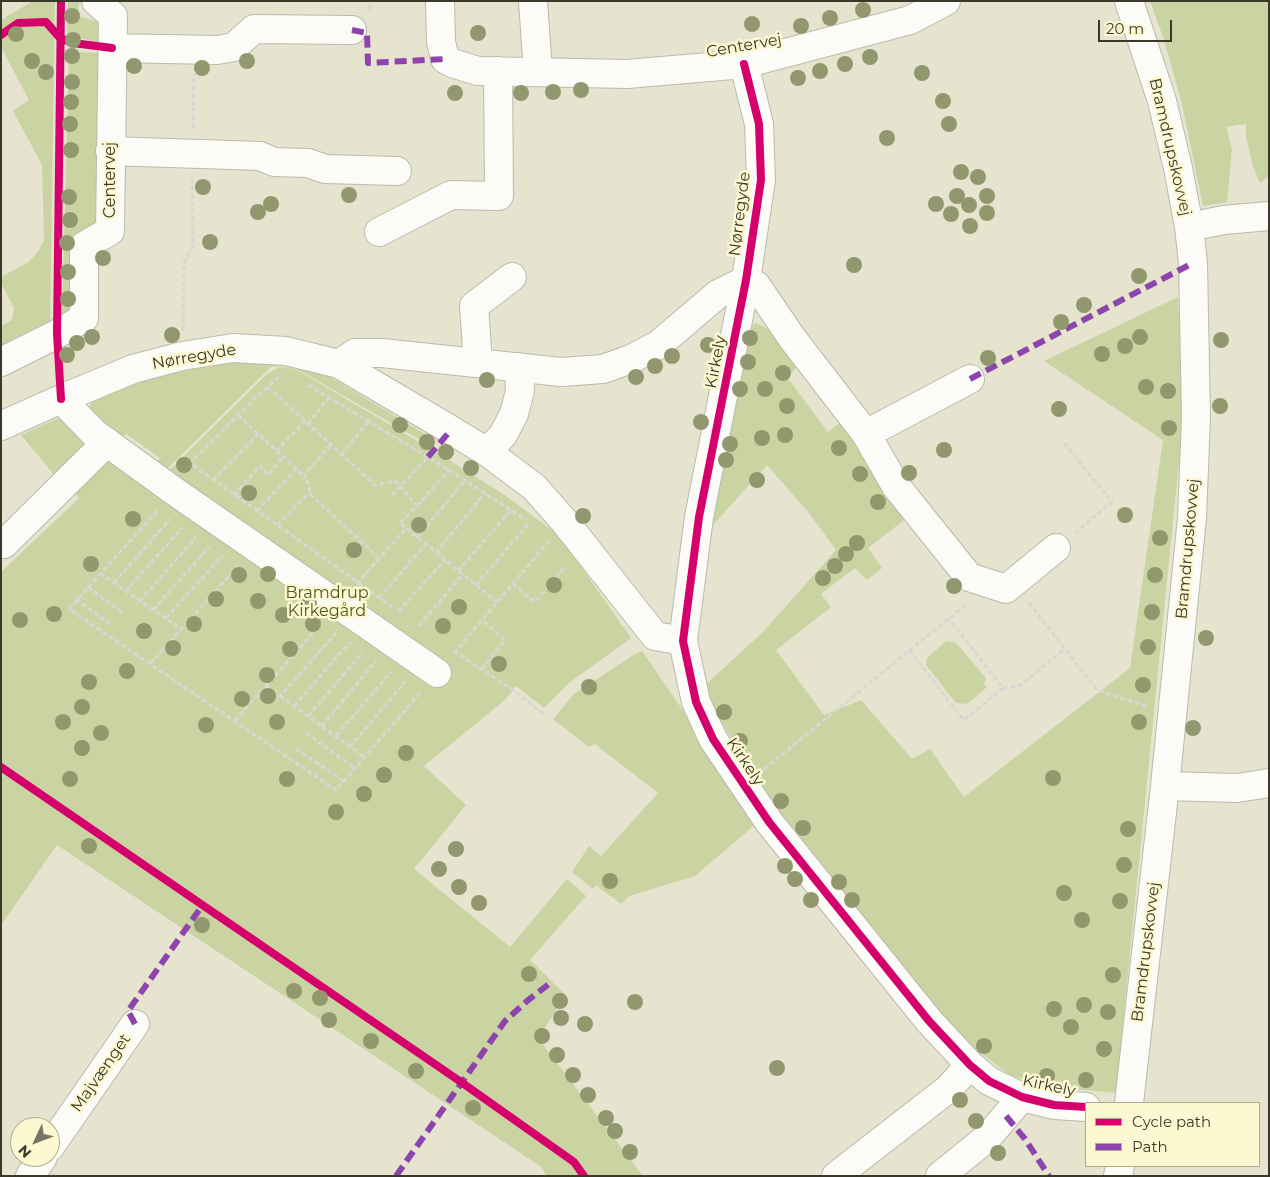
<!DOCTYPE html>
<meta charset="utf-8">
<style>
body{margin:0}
#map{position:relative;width:1270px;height:1177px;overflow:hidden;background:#e6e3cf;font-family:Montserrat,sans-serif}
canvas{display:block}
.frame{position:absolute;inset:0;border:2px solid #3a3829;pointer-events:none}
.legend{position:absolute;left:1085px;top:1102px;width:175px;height:65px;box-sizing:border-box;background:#fef8d2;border:1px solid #b0ab8e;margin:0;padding:6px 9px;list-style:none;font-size:15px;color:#3a3829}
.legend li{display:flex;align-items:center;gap:10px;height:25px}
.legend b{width:25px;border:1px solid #b0ab8e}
.north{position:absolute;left:10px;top:1117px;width:50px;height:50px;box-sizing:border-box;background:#fef8d2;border:1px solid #b0ab8e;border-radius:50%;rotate:227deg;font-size:14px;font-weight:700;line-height:20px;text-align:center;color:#3a3829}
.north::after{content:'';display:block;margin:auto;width:18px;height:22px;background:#767463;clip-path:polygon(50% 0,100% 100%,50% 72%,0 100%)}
.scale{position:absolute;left:1098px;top:20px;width:74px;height:22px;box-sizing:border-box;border:2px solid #3a3829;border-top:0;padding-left:6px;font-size:15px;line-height:18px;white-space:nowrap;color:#3a3829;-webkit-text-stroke:4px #fef8d2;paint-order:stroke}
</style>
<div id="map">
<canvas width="1270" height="1177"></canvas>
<div class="frame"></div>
<ul class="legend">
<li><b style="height:6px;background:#d6006c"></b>Cycle path</li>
<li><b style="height:6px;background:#8e44ad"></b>Path</li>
</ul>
<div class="north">N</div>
<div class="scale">20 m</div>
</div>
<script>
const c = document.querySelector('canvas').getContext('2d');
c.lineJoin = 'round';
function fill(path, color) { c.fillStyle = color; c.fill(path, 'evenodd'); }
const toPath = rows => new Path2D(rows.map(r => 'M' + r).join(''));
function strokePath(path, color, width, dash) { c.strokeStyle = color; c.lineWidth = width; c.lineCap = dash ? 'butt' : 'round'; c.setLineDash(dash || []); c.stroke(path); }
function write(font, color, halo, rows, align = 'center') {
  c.font = font + ' Montserrat,sans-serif'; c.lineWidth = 5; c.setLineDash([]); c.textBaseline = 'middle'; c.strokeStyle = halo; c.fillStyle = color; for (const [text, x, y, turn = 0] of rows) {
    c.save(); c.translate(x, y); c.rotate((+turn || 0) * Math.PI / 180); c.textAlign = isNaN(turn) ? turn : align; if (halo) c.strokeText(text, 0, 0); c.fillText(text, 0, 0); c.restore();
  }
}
const green = toPath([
 [33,1,55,1,50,328,1,353,1,326,12,320,14,308,1,283,1,277,27,263,38,252,44,240,42,165,13,111,29,100,1,47,1,20],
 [68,1,79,1,78,16,100,22,104,44,67,35],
 [1150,1,1269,1,1269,176,1260,183,1253,166,1246,137,1246,124,1226,127,1232,149,1227,202,1203,206,1182,104,1164,40],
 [69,52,104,53,101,218,77,237,73,313,62,318],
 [1178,297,1184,411,1116,1093,1052,1087,1010,1075,974,1048,935,1016,758,785,702,688,763,632,836,550,809,513,767,465,713,525,745,329,757,323,772,332,799,365,787,377,828,432,843,420,912,514,868,548,882,568,867,580,855,568,821,594,831,607,776,650,824,715,861,700,912,759,930,749,964,797,1130,668,1163,440,1044,361],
 [243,358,302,360,430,437,433,443,429,445,290,365,271,367,161,475,151,469,160,458,126,434,116,445,91,416,90,405,99,395,174,364],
 [279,367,286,367,297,370,433,450,506,496,537,519,555,533,567,547,631,638,569,683,544,708,516,686,505,700,424,766,466,805,414,869,510,947,567,879,586,896,530,960,566,995,538,1038,643,1176,547,1176,540,1166,57,845,1,925,1,572,79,498,70,488,93,464,117,461,152,487,267,374],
 [59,418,84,434,83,451,57,478,21,435],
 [946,641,956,643,986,678,984,685,987,687,967,704,956,703,926,665,927,658],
 [642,651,684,712,702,749,756,824,695,876,629,896,621,904,596,885,593,889,572,872,589,846,601,856,658,793,595,744,589,747,553,719,574,694,635,654]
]);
const path = toPath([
 [368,8,370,8,370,1],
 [193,128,194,74],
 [183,331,184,263,193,246,192,179],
 [279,377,255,398,190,463,394,608],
 [308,385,446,468,526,520],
 [268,387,375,485,396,481,417,506,400,523,406,528],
 [238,415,305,477],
 [308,424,329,397],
 [1064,443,1112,502,1076,532],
 [331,445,306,472,305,478,308,482,311,495,379,558],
 [276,451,305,421],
 [341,455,369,421],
 [213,480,258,434],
 [234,495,260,466,268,475,283,457],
 [392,495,428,457],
 [417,506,449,470],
 [157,511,69,609,336,790,421,692],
 [257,511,296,469],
 [277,525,310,492],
 [417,538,465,480],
 [436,553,485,493],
 [458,571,511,510],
 [100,573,181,629],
 [114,583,170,519],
 [357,584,406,528,497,602],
 [513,584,535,602,566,566],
 [476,585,530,522],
 [88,587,123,613],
 [126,591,182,528],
 [379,598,426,544],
 [76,599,111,625],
 [140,601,196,537],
 [1029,603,1097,690,1148,707],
 [153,610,209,547],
 [398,612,445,560],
 [166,618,223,555],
 [419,626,463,574],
 [909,650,964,720,1003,688,949,619],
 [454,651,513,690,545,715],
 [454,653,549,541],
 [150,664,238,566],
 [482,669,505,640,482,620],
 [266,686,280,696,336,633],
 [1003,688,1019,686,1065,649],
 [280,696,364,757],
 [294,706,350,642],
 [308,716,363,652],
 [235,721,321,624],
 [322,726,376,661],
 [306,733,355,768],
 [336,736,391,672],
 [350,747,405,682],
 [296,749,344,781],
 [764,769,968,603]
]);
const minor = toPath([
 [440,1,441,42,445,59,452,63,478,71,627,74,744,64,910,20,946,1],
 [533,1,538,72],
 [112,48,217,50,234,47,254,29,352,30],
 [744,64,759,124,761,180,746,280,699,517,683,641,696,702,713,739,769,822,929,1021,970,1065,989,1081,1022,1097,1054,1105,1086,1107],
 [110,151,260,156,274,162,308,163,325,169,397,171],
 [1189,227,1224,220,1269,216],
 [379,232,451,195,499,196,498,71],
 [746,280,756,285,792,338,866,434,896,486,969,577,1006,589,1056,548],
 [1,362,57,334,84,318,84,246,110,231,113,16,96,1],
 [478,363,474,306,512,277],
 [339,364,355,353,382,353,561,372,603,369,631,359,658,345,718,294,746,280],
 [61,399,94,433,174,491,437,673],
 [1,426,61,399,133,369,182,356,233,348,286,351,339,364,451,430,487,452,534,487,565,522,655,636,683,641],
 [866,434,970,379],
 [487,452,503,435,514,414,520,391,519,367],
 [4,544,107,442],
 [1165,786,1237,788,1269,783],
 [1129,1103,1165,786,1192,518,1196,417,1193,263,1189,227,1178,168,1162,101,1129,1],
 [50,1147,135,1024],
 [30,1176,43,1157],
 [836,1176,948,1089,970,1065],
 [940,1176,987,1138,1022,1097],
 [1118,1176,1120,1166]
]);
const quiet = toPath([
 [352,30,367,33,368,63,445,59],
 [970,379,1193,263],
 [428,457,451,430],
 [135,1024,128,1011,202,906],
 [1006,1116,1025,1139,1049,1176],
 [396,1176,505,1021,527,1001,553,981]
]);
const cycleway = toPath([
 [61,1,57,334,61,399],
 [1,35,18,23,46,22,60,38,73,43,112,48],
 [744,64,759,124,761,180,746,280,699,517,683,641,696,702,713,739,769,822,929,1021,970,1065,989,1081,1022,1097,1054,1105,1086,1107],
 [1,767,461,1082,574,1162,584,1176]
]);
const trees = [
 [863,10],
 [72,16],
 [830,18],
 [752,24],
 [801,26],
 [478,33],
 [16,34],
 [73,40],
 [72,56],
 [870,57],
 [32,61],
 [247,61],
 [845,64],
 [134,66],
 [202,68],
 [820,71],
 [46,72],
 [922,73],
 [798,78],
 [72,82],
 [581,90],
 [553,92],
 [455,93],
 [521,93],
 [943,101],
 [71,102],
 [70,124],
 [949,124],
 [887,138],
 [71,150],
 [961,172],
 [978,177],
 [203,187],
 [349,195],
 [957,196],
 [987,196],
 [69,197],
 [271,204],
 [936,204],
 [969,205],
 [258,212],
 [987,213],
 [951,214],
 [70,220],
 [970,226],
 [210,242],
 [67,243],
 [103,258],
 [854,265],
 [68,272],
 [1139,276],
 [68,299],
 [1084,305],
 [1061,322],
 [172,335],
 [92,337],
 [1140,337],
 [750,338],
 [1221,340],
 [77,343],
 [708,345],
 [1125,346],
 [1102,354],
 [67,355],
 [672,356],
 [988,358],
 [748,362],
 [655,366],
 [783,373],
 [636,377],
 [487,380],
 [1146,387],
 [740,389],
 [765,389],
 [1168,391],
 [787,406],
 [1220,406],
 [1059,409],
 [701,422],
 [400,425],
 [1169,428],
 [785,435],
 [762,438],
 [427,442],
 [730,444],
 [839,448],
 [944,450],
 [446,452],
 [726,460],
 [184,465],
 [471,468],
 [909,473],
 [860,474],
 [757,480],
 [249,493],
 [878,502],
 [1125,515],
 [583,516],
 [133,519],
 [419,525],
 [1160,538],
 [857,543],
 [354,550],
 [846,554],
 [91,564],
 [835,566],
 [268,574],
 [239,575],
 [1155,575],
 [823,578],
 [554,585],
 [954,586],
 [216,599],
 [258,601],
 [309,603],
 [459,607],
 [1152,612],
 [54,614],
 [283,615],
 [20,620],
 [194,624],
 [313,624],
 [443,626],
 [144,631],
 [1206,638],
 [1148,647],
 [173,648],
 [290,649],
 [499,664],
 [127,671],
 [267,675],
 [89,682],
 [1143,685],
 [589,687],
 [268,696],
 [242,699],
 [82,707],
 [724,712],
 [63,722],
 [277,722],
 [1139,722],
 [206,725],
 [1193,728],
 [101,733],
 [740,741],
 [82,748],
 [406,753],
 [384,775],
 [1053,778],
 [70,779],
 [287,779],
 [364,794],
 [781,801],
 [336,812],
 [803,828],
 [1128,829],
 [89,846],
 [456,849],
 [1124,865],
 [785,866],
 [439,869],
 [795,879],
 [610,881],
 [839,882],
 [459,887],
 [1064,893],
 [811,900],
 [852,900],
 [1120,901],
 [479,903],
 [1082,920],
 [202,925],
 [529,974],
 [1113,975],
 [294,991],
 [320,998],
 [560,1001],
 [635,1002],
 [1084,1005],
 [1054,1009],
 [1108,1012],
 [561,1018],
 [329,1020],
 [585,1024],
 [1071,1027],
 [542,1036],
 [371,1041],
 [984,1046],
 [1104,1049],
 [557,1055],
 [777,1068],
 [416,1071],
 [573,1075],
 [1047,1076],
 [1086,1080],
 [588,1095],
 [960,1100],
 [473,1108],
 [606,1118],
 [976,1121],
 [615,1131],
 [630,1152],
 [998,1153]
];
const streetNames = [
 ["Centervej",744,46,-10],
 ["Bramdrupskovvej",1170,147,77],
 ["Centervej",110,180,-90],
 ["Nørregyde",740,214,-83],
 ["Nørregyde",194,357,-10],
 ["Kirkely",716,362,-79],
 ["Bramdrupskovvej",1188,549,-85],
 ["Kirkely",745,762,56],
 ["Bramdrupskovvej",1146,952,-83],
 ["Majvænget",101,1073,-55],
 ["Kirkely",1049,1086,12]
];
const parkNames = [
 ["Bramdrup",327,593],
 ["Kirkegård",327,611]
];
fill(green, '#cad4a2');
strokePath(minor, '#bcbaaa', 30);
strokePath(path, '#d8d7d1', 3, [5, 2.5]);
strokePath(minor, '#fbfbf8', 28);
strokePath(quiet, '#8e44ad', 6, [12, 6]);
strokePath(cycleway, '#d6006c', 8);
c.fillStyle = '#92986e';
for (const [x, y] of trees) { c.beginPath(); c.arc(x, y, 8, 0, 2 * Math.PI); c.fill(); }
write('16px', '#3a3829', '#fef8d2', streetNames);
write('16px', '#4d5b1f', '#fef8d2', parkNames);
</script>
